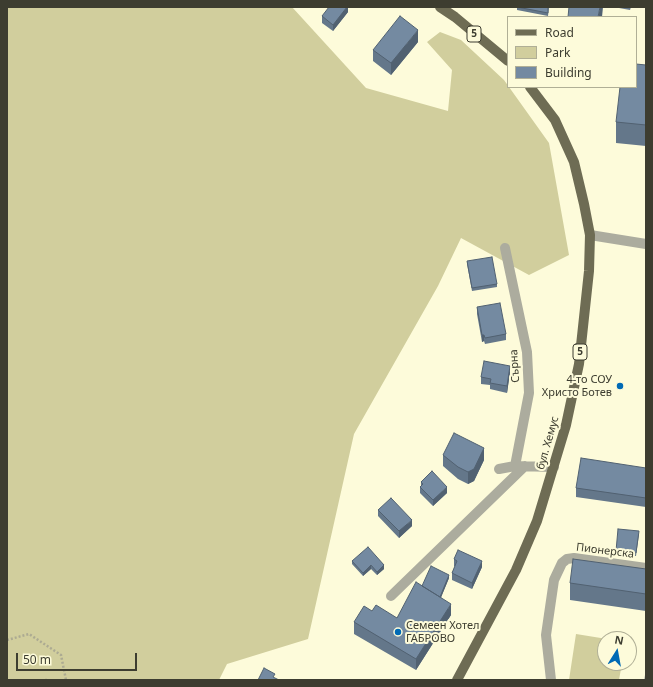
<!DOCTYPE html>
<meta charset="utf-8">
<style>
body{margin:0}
#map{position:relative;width:653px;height:687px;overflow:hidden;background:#fdfbda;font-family:"Noto Sans",sans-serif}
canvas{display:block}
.frame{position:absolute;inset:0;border:8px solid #3d3d30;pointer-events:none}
.legend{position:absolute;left:507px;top:16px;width:130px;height:72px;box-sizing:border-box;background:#fdfbda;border:1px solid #b0af96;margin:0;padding:5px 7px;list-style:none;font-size:12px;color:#3d3d30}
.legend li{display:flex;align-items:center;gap:8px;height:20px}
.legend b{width:20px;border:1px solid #b0af96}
.north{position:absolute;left:597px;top:631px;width:40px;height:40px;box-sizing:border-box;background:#fdfbda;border:1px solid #b0af96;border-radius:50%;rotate:11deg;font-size:11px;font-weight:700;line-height:16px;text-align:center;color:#3d3d30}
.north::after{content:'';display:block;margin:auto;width:14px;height:18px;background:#006ab5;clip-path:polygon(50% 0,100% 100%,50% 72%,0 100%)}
.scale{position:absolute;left:16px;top:653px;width:121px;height:18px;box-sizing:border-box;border:2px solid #3d3d30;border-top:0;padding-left:5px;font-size:12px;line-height:14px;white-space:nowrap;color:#3d3d30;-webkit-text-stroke:3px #fdfbda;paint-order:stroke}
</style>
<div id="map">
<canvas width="653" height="687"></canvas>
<div class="frame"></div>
<ul class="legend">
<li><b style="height:5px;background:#6e6c54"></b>Road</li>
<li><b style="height:11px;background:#d1ce9d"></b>Park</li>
<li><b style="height:11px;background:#748aa1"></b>Building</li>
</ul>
<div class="north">N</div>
<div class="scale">50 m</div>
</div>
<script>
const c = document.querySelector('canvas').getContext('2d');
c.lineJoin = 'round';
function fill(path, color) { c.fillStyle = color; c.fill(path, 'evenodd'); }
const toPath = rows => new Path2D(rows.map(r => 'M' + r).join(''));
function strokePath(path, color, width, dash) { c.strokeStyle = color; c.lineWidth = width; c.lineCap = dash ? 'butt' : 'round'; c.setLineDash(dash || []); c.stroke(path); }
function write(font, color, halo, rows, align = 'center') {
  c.font = font + ' "Noto Sans",sans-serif'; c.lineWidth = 4; c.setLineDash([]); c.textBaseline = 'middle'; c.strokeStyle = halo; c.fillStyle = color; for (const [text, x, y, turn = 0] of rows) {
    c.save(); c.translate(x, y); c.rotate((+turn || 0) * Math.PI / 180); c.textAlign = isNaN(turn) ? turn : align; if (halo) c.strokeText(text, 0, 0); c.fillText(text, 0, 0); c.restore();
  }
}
const green = toPath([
 [7,7,292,7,366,88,448,111,452,70,427,42,440,32,461,40,504,80,549,143,569,255,529,275,461,238,438,286,354,434,308,639,227,664,219,680,7,680],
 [576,634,607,639,605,639,605,663,622,663,619,680,569,680]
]);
const path = toPath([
 [7,640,29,634,61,655,66,680],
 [45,680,48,680]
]);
const minor = toPath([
 [590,235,646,244],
 [505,248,527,352,529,393,515,466],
 [499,469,515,466,554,467],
 [391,596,525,466],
 [551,680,546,635,554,580,562,563,567,559,574,558,646,568]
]);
const major = toPath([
 [440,7,455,17,508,61],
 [457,680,516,570,537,521,566,425,579,364,589,271,590,235,584,204,574,162,555,120,530,87]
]);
const wall = toPath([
 [347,7,348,7,348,12,333,31,322,23,322,16],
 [517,7,549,7,548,16,517,10],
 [619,7,631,7,630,10,619,8],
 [418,42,391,75,373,61,373,50],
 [646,65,646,146,616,143,616,122],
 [467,261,497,284,497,287,472,291,467,264],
 [477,307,506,334,506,340,485,344,484,341,482,342,477,314],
 [510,372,507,393,490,389,490,385,481,384,481,377],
 [443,455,484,460,474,481,468,484,458,479,443,466],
 [646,468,646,507,576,497,576,488],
 [421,482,447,493,433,506,420,493,420,487,421,486],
 [378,510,412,526,399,538,378,516],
 [639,534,636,556,616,554,616,551],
 [454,559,482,567,472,589,452,580,452,573,455,566,454,566],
 [352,561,384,569,377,575,371,569,363,576,352,564],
 [646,569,646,611,570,600,570,583],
 [449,578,441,597,451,615,416,670,354,634,354,622,372,611,397,618,422,586]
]);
const shadedWall = toPath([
 [347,7,348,7,348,12,333,31,333,25],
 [600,7,603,7,602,17,598,17],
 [418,30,418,42,391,75,391,63],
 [482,335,484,335,484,341,482,342],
 [510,366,510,372,507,393,507,386],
 [484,448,484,460,474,481,468,484,468,472],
 [447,487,447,493,433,506,433,500],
 [412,520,412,526,399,538,399,531],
 [482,561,482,567,472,589,472,583],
 [371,565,371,569,363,576,363,573],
 [384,565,384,569,377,575,377,572],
 [449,575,449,578,440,600,440,597],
 [451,604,451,615,416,670,416,659]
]);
const building = toPath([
 [329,7,347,7,333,25,322,16,329,7],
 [517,7,548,7,548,13,517,7],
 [569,7,600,7,598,17,568,17,569,7],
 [400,16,418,30,391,63,373,50,400,16],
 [636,64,646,65,646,125,616,122,620,87,636,87,636,64],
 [492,257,497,284,472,288,467,261,492,257],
 [500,303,506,334,485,338,484,335,482,335,477,307,500,303],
 [484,361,510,366,507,386,490,383,491,379,481,377,484,361],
 [454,433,484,448,474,469,468,472,458,467,443,455,454,433],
 [581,458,646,468,646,498,576,488,581,458],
 [432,471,447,487,433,500,420,487,423,484,421,482,432,471],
 [391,498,412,520,399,531,378,510,391,498],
 [618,529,639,531,636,553,616,551,618,529],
 [368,547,384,565,377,572,371,565,363,573,352,561,368,547],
 [458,550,482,561,472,583,452,573,457,561,454,559,458,550],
 [573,559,646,569,646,594,570,583,573,559],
 [431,566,449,575,440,597,422,586,431,566],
 [416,582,451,604,416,659,354,622,364,606,372,611,376,605,397,618,416,582],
 [264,668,275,674,273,677,279,680,258,680,264,668],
 [646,670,646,680,645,680,646,670]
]);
const markers = [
 [620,386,4,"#006ab5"],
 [398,632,4,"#006ab5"]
];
const shields = [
 [474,34,14],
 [580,352,14]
];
const shieldNames = [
 ["5",474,34],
 ["5",580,352]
];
const streetNames = [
 ["Сърна",515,366,-94],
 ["бул. Хемус",548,443,-74],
 ["Пионерска",605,551,7]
];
const poiNames = [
 ["4-то СОУ",612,380],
 ["Христо Ботев",612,393],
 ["Семеен Хотел",406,626,"left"],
 ["ГАБРОВО",406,639,"left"]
];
fill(green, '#d1ce9d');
strokePath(path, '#acaa92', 2.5, [2, 2]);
strokePath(minor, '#acac9e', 10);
strokePath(major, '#6e6c54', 10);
fill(wall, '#64778a');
fill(shadedWall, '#516171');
fill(building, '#748aa1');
strokePath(building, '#516171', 1);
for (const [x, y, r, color] of markers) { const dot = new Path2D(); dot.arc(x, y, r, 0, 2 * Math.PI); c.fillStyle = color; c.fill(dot); strokePath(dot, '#fdfbda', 1.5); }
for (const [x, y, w] of shields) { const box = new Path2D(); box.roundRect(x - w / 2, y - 8, w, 16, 3); c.fillStyle = '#fdfbda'; c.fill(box); strokePath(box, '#3d3d30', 1); }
write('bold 10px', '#3d3d30', null, shieldNames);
write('11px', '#3d3d30', '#fdfbda', streetNames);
write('11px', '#3d3d30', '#fdfbda', poiNames, 'right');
</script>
